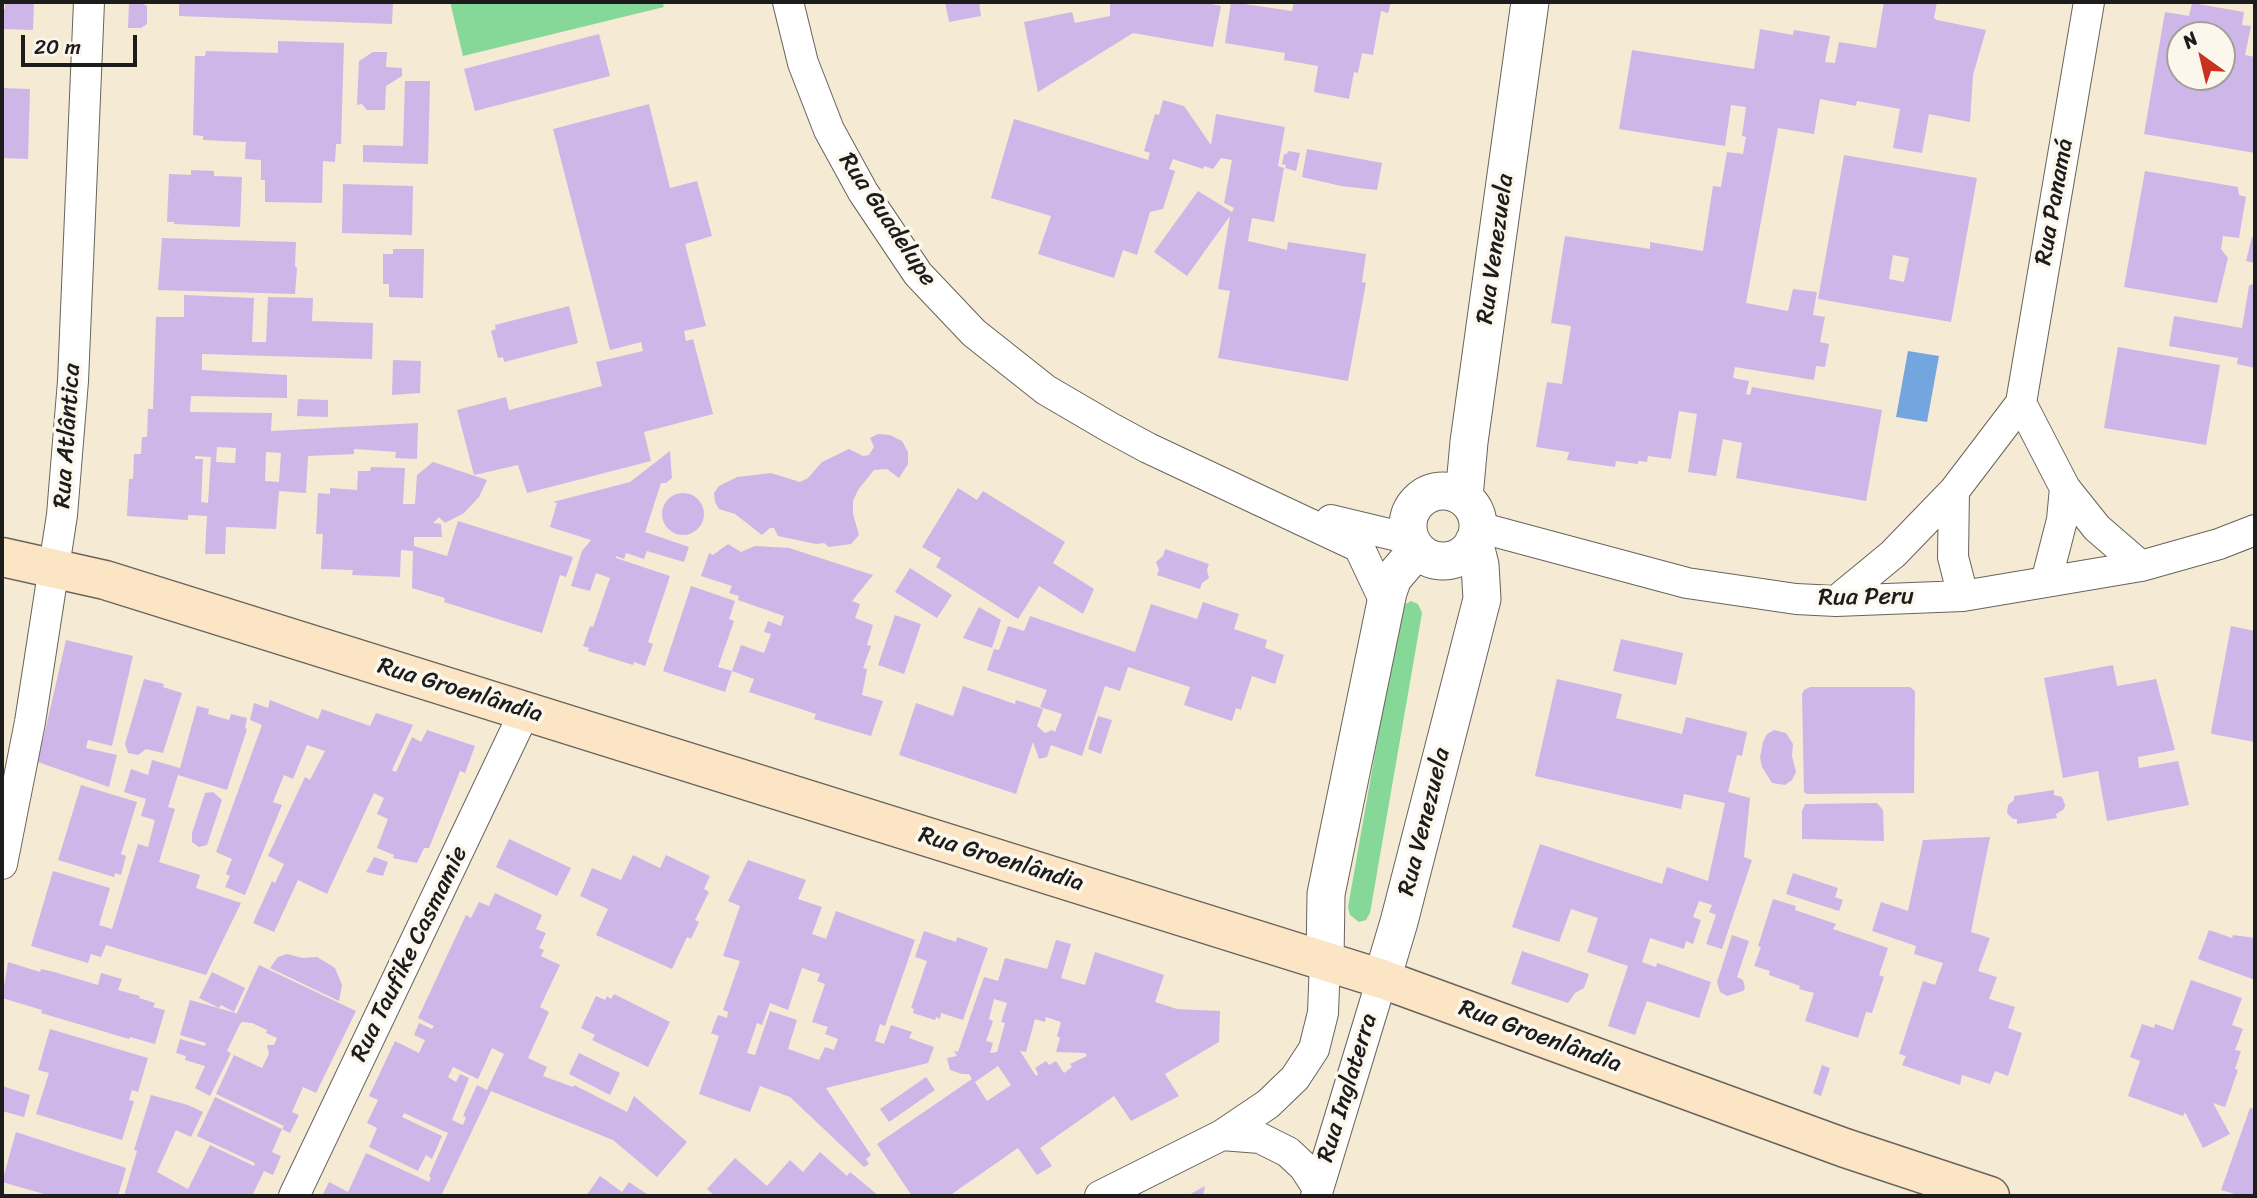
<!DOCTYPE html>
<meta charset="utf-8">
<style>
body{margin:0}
#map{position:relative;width:2257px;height:1198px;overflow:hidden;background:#f5ead4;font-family:Sriracha,sans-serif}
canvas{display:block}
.frame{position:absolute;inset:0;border:4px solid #1c1c1c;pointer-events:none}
.north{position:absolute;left:2166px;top:21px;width:70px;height:70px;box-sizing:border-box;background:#fbf7ec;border:2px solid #a29f99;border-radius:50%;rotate:326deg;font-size:19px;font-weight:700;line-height:28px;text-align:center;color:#1c1c1c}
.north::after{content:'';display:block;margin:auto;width:24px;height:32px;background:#c8321e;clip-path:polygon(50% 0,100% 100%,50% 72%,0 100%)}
.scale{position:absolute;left:21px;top:35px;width:116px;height:32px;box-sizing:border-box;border:4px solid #1c1c1c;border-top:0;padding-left:9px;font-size:21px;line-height:24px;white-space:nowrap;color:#1c1c1c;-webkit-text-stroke:5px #fbf7ec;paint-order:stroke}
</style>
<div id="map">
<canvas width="2257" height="1198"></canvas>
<div class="frame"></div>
<div class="north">N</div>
<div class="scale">20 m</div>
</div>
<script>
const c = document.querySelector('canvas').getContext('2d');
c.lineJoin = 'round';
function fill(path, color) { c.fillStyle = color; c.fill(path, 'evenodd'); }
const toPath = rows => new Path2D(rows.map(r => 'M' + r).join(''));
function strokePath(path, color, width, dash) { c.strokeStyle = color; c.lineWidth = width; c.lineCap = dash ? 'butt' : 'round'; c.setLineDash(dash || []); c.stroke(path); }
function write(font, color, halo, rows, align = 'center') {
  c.font = font + ' Sriracha,sans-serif'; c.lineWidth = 7; c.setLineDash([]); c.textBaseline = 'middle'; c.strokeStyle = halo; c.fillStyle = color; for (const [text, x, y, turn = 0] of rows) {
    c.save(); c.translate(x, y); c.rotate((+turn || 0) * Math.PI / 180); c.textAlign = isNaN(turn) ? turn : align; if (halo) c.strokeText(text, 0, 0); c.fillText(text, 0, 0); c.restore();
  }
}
const green = toPath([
 [450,2,662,2,664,7,463,56],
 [1411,601,1418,604,1422,613,1370,913,1366,920,1359,922,1350,915,1348,907,1398,623,1402,606]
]);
const water = toPath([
 [1908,351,1939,356,1927,422,1896,417]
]);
const building = toPath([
 [5,2,34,2,33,30,2,29,2,9,5,9],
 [129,2,140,2,147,6,147,24,141,28,128,28],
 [179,2,393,2,392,24,179,16],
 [945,2,979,2,981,16,949,22],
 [1110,2,1201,2,1221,6,1213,47,1133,33,1038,92,1024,22,1072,12,1075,23,1110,16],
 [1231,2,1292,11,1294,2,1391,2,1388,13,1381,11,1373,55,1362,53,1358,73,1354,72,1349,99,1314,92,1318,66,1284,60,1285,53,1225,43],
 [1884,2,1937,2,1934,18,1937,20,1986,30,1973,75,1970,122,1929,114,1922,153,1893,148,1900,109,1857,101,1856,106,1820,99,1814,134,1778,128,1746,303,1788,311,1793,289,1817,292,1813,315,1825,317,1820,342,1829,344,1825,367,1816,366,1814,380,1735,367,1733,378,1749,381,1746,394,1750,395,1752,387,1882,410,1866,501,1736,478,1742,443,1723,439,1716,476,1688,472,1697,414,1679,411,1671,459,1648,456,1647,462,1638,461,1638,464,1616,461,1615,467,1567,460,1569,452,1536,447,1547,382,1562,384,1571,326,1551,323,1565,236,1650,249,1650,242,1703,251,1713,186,1721,187,1727,152,1743,154,1746,137,1742,136,1746,107,1731,105,1725,146,1619,129,1632,50,1754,69,1760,29,1793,35,1794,30,1830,36,1825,62,1835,63,1839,42,1876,48],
 [2192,3,2244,12,2242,25,2251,26,2245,55,2255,57,2255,153,2144,134,2165,12,2189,16],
 [2180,35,2222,35,2222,77,2180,77],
 [599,34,610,76,475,111,464,69],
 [278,41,344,43,341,144,336,144,335,162,323,161,322,203,265,202,265,180,261,180,261,160,245,159,246,142,203,140,203,136,193,135,195,56,205,56,206,51,278,53],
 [373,52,387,52,386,67,402,68,402,76,386,86,385,110,367,110,362,104,357,105,359,61],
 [405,81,430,81,428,164,363,162,363,145,403,146],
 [2,88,30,89,28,159,2,158],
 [1163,100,1184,106,1211,145,1216,114,1285,127,1278,166,1284,168,1274,222,1252,218,1248,241,1287,250,1288,242,1366,254,1362,282,1366,283,1348,381,1218,358,1230,291,1218,289,1230,216,1187,276,1154,252,1198,191,1232,212,1234,208,1224,203,1232,160,1221,158,1213,169,1204,166,1203,169,1173,159,1169,169,1175,171,1163,209,1150,212,1137,255,1123,250,1114,278,1038,254,1051,216,991,198,1014,119,1148,160,1150,153,1144,151,1155,114,1159,115],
 [649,104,670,188,697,181,712,236,685,244,706,326,684,331,686,341,693,339,713,414,644,432,651,461,527,493,518,465,474,475,457,410,506,397,509,410,602,386,596,362,643,351,641,342,610,350,553,129],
 [1307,149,1382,163,1377,190,1341,186,1302,177],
 [1288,151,1300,153,1296,171,1285,168,1286,165,1282,164,1284,154,1287,154],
 [1844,155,1977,178,1951,322,1818,299],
 [1893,255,1909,258,1904,282,1889,279],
 [191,170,214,171,214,176,242,177,240,227,174,224,174,222,167,222,169,174,191,175],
 [2145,171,2238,187,2239,195,2246,197,2239,238,2223,236,2221,249,2228,258,2217,303,2124,287],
 [343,184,413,186,412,235,342,233],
 [2252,237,2255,238,2255,263,2246,261],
 [162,238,296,242,295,266,297,268,295,294,158,290],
 [393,249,424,249,423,298,389,297,389,284,383,284,383,254,393,254],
 [2252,284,2255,285,2255,368,2237,364,2238,358,2169,346,2174,316,2242,328,2249,286],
 [184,295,254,298,252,342,266,342,268,297,313,298,312,321,373,323,372,359,202,354,202,370,287,375,287,398,191,396,190,412,272,413,271,431,418,423,417,459,395,458,396,452,354,449,354,454,308,456,306,493,279,491,276,529,226,527,225,554,205,554,207,516,188,515,188,520,127,516,129,479,133,479,134,454,141,454,142,437,147,437,148,409,153,409,156,317,184,317],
 [217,447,236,448,235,463,216,462],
 [266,452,281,453,279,482,265,481],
 [195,456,211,457,208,503,201,502,203,459,195,459],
 [569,306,578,343,504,362,503,357,498,358,491,331,496,329,495,325],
 [2118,347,2220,365,2206,445,2104,428],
 [393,360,421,361,420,393,392,395],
 [298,399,328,400,328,417,297,416],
 [878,434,890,435,902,441,908,452,908,464,899,478,887,469,874,470,858,490,853,501,853,514,859,535,851,544,829,547,824,543,816,544,778,536,774,528,770,528,762,535,735,514,719,509,715,502,714,493,719,486,737,477,771,473,800,482,808,478,822,462,849,449,863,456,869,455,874,447,870,438],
 [670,451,672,478,666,483,661,483,645,532,689,547,684,562,647,551,644,559,626,553,624,559,616,556,616,558,670,576,648,642,653,644,645,666,634,662,633,665,588,651,589,648,583,646,590,626,593,627,610,578,596,573,590,591,571,586,582,551,591,540,550,527,557,503,553,502,630,482],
 [433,462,487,480,479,497,464,513,445,523,439,517,433,523,441,524,442,537,414,537,414,546,447,556,458,521,573,557,566,577,560,575,542,633,444,602,445,598,412,588,413,551,401,550,400,577,352,575,353,570,321,569,323,534,316,534,318,493,330,494,330,488,357,490,358,471,370,471,371,467,405,468,403,504,415,504,417,475],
 [958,488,977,500,983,491,1065,542,1053,563,1094,589,1083,614,1039,586,1018,619,936,567,941,558,922,547],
 '662 514a21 21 0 1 1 42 0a21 21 0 1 1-42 0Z',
 [728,544,741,552,755,546,789,548,873,575,852,601,860,604,855,618,873,625,867,645,871,646,863,668,867,669,862,695,883,701,871,736,814,719,816,714,749,692,754,679,732,671,741,645,764,653,771,634,764,632,768,621,781,626,784,616,738,600,739,596,729,593,732,586,701,576,709,553,713,555],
 [1165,549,1209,564,1207,570,1209,578,1202,583,1200,589,1157,575,1159,570,1156,562,1163,556],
 [910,568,952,595,937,618,895,592],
 [691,586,735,601,729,619,734,621,718,667,732,671,725,692,663,671],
 [1203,602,1239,614,1234,629,1267,640,1265,648,1284,655,1275,684,1252,676,1241,710,1236,708,1232,721,1184,705,1190,687,1128,667,1120,691,1105,686,1082,756,1051,745,1047,757,1039,759,1033,742,1016,794,899,755,916,703,953,716,963,686,1015,704,1016,700,1043,709,1037,726,1045,733,1052,730,1055,732,1062,714,1040,707,1047,690,987,670,994,649,999,650,1008,626,1024,631,1030,616,1135,652,1151,604,1197,619],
 [979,607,1001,620,992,648,963,638],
 [895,615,921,624,904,674,878,665],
 [2231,626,2255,631,2255,742,2212,734,2211,732],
 [1621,639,1683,653,1676,685,1613,671],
 [66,640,133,656,112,746,88,740,86,748,117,755,109,787,35,761,39,738,43,740],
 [2113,665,2117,686,2156,679,2175,750,2138,757,2139,768,2178,761,2189,805,2107,821,2098,771,2063,778,2044,678],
 [144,679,164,684,163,687,182,693,163,753,146,749,138,755,128,753,125,744],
 [1557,679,1622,694,1616,718,1682,734,1686,717,1747,732,1742,756,1737,755,1728,792,1750,798,1744,857,1752,860,1722,949,1706,944,1716,915,1709,912,1712,905,1699,901,1693,917,1701,920,1693,944,1686,941,1684,949,1650,938,1642,962,1656,967,1657,963,1711,982,1699,1018,1647,1001,1635,1035,1608,1026,1628,966,1587,952,1598,918,1571,909,1559,942,1512,927,1540,844,1662,884,1667,867,1708,881,1725,803,1684,794,1681,809,1535,776],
 [1810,687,1910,687,1915,691,1914,793,1807,794,1804,792,1802,694,1804,690],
 [270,700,318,719,322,709,370,726,376,713,413,725,392,770,396,772,412,737,421,742,427,730,475,746,465,773,460,771,429,848,424,848,417,863,393,858,394,855,377,848,388,819,377,814,384,798,374,793,327,894,298,880,274,932,253,923,272,881,275,883,284,864,268,856,305,777,310,780,325,751,307,745,293,779,284,775,273,802,282,805,245,895,225,887,230,876,226,874,232,859,216,852,262,725,250,720,254,703,268,708],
 [197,706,209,709,208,714,229,720,231,714,247,718,245,728,247,729,227,790,178,775,168,807,175,809,159,862,200,875,196,888,241,903,206,975,106,945,101,957,91,954,88,963,31,946,53,871,110,888,99,925,112,929,138,844,148,847,155,820,141,816,146,799,124,792,131,769,148,775,152,760,180,768],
 [1098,716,1112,720,1101,754,1088,749],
 [1774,730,1786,733,1793,744,1792,756,1796,772,1792,780,1785,785,1772,783,1762,767,1760,757,1763,742,1767,734],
 [81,785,137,802,121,854,126,856,121,875,115,873,114,877,58,860],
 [2054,790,2054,795,2062,797,2065,805,2064,809,2056,814,2057,818,2017,824,2017,819,2013,819,2007,813,2008,805,2014,800,2014,796],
 [213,792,222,800,207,845,199,847,192,842,192,833,205,793],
 [1877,803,1883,810,1884,841,1802,839,1802,811,1805,804],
 [1990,837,1971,932,1990,938,1978,971,1997,977,1989,999,2015,1007,2008,1028,2022,1033,2008,1076,1995,1071,1990,1084,1962,1075,1960,1085,1902,1065,1906,1056,1899,1054,1923,981,1935,985,1943,963,1914,954,1916,946,1872,931,1881,902,1908,911,1923,840],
 [509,839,571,868,557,896,496,867],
 [633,855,660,868,666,855,710,876,704,889,709,892,695,920,699,922,691,939,687,937,672,969,596,935,608,909,580,896,592,868,621,880],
 [374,857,388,862,383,876,366,872],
 [748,860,806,880,798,899,822,907,812,934,826,939,836,911,915,940,885,1026,880,1024,875,1041,884,1044,891,1025,912,1032,909,1038,934,1047,928,1063,826,1088,871,1155,866,1159,869,1164,864,1167,790,1097,760,1086,750,1112,699,1094,719,1036,711,1033,718,1015,727,1018,728,1012,723,1010,740,961,723,956,740,906,728,901],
 [802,968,820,974,817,981,825,984,812,1022,828,1027,825,1034,838,1039,834,1050,825,1047,819,1060,788,1049,797,1020,770,1011,755,1055,747,1053,757,1023,762,1025,770,1003,788,1010],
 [1793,873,1838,888,1835,897,1843,900,1839,911,1786,894],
 [495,893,542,915,536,929,546,933,539,948,544,950,541,956,560,965,540,1007,549,1012,528,1058,547,1067,543,1076,573,1087,574,1085,627,1112,634,1096,687,1142,657,1177,613,1140,491,1091,441,1196,322,1196,329,1182,348,1192,366,1153,429,1182,431,1178,429,1176,448,1133,404,1113,402,1117,442,1136,432,1159,426,1155,418,1171,369,1147,377,1128,367,1123,378,1100,369,1096,395,1041,419,1053,425,1040,414,1035,419,1023,432,1029,434,1026,418,1018,466,915,471,918,479,902,489,906],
 [492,1048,504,1054,487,1090,477,1085,463,1116,466,1117,463,1125,452,1120,469,1078,460,1074,456,1082,448,1077,453,1067,478,1079],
 [1773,899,1796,906,1795,910,1836,924,1833,929,1888,948,1879,975,1884,977,1872,1013,1866,1012,1858,1038,1805,1021,1814,993,1799,989,1800,986,1769,975,1770,971,1754,966,1761,947,1758,946],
 [2209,930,2232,938,2233,935,2255,938,2255,980,2198,959],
 [924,931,956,942,957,937,988,948,963,1020,941,1013,940,1019,936,1017,935,1020,913,1013,914,1009,911,1008,927,961,915,957],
 [1732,935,1749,941,1737,977,1743,980,1745,988,1743,991,1727,996,1720,992,1717,982],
 [1056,940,1071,944,1061,978,1085,985,1095,952,1164,975,1155,1002,1177,1009,1220,1011,1219,1042,1165,1074,1179,1096,1131,1121,1114,1096,1040,1148,1052,1166,1037,1175,1018,1148,949,1196,912,1196,877,1144,972,1079,969,1074,962,1074,950,1070,947,1058,957,1056,954,1051,958,1052,984,977,998,981,1005,958,1047,969],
 [994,999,1007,1003,1001,1022,1005,1023,997,1052,990,1053,993,1043,986,1041,993,1021,989,1019],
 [1046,1017,1061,1022,1057,1036,1060,1038,1056,1052,1085,1053,1087,1056,1070,1064,1072,1067,1064,1073,1056,1061,1049,1065,1046,1061,1035,1068,1038,1074,1036,1076,1020,1051,1026,1052,1035,1019,1045,1022],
 [998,1066,1011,1085,987,1101,975,1082],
 [1522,951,1589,974,1584,988,1575,993,1568,1003,1511,984],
 [287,954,303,958,317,957,335,968,342,985,339,1001,270,968,278,957],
 [8,962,40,972,41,969,54,972,98,985,101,973,122,979,118,990,140,996,139,998,155,1003,153,1007,165,1010,155,1044,130,1037,129,1039,41,1013,42,1010,2,998],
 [259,965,356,1011,316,1093,303,1087,292,1112,299,1115,290,1133,282,1129,272,1152,281,1156,273,1175,264,1171,252,1196,124,1196,137,1151,134,1150,151,1095,188,1105,203,1112,191,1137,176,1130,157,1172,188,1189,210,1145,254,1166,255,1163,197,1136,215,1097,282,1129,284,1126,216,1094,234,1055,262,1068,269,1054,267,1045,274,1045,277,1038,266,1033,267,1030,252,1023,242,1022,240,1024,227,1051,231,1053,210,1096,195,1088,205,1066,185,1060,186,1056,176,1053,180,1039,205,1046,206,1043,180,1035,190,1000,239,1014,237,1013],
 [212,972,245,988,234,1012,221,1005,219,1008,199,998],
 [2191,980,2242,998,2232,1025,2243,1029,2235,1050,2241,1051,2235,1069,2238,1070,2225,1107,2213,1103,2230,1134,2203,1148,2185,1112,2183,1116,2128,1096,2140,1061,2130,1057,2142,1024,2154,1028,2155,1024,2173,1030],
 [614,994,670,1022,648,1067,592,1040,595,1035,581,1028,596,996,605,1000,607,996,611,999],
 [50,1029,148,1058,138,1092,132,1090,129,1100,134,1101,122,1140,36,1114,49,1073,38,1070],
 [579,1053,620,1073,610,1095,569,1074],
 [1822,1065,1830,1068,1821,1096,1813,1093],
 [926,1077,935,1090,889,1122,880,1109],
 [2,1086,30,1095,24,1117,2,1111],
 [2250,1108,2255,1109,2255,1196,2242,1196,2221,1190],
 [16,1132,126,1168,118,1196,95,1194,94,1196,51,1196,2,1182],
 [820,1152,847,1176,850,1172,879,1196,715,1196,707,1189,735,1158,767,1186,790,1160,803,1172],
 [600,1176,622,1192,629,1182,650,1196,586,1196],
 [1205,1186,1203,1196,1187,1196]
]);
const minor = toPath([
 [788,2,803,63,829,130,863,192,918,274,974,333,1046,390,1111,428,1148,448,1359,547,1386,604],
 [2021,403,2065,488,2062,520,2046,582],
 [2065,488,2097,528,2141,566],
 [1331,520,1410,539],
 [1478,527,1687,583,1796,599,1836,601,1963,596,2141,566,2219,544,2255,530],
 [1963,596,1953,557,1954,491,2021,403,2089,2],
 [1836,601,1893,554,1954,491],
 [2,864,30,722,62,515,73,381,89,2],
 [1222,1135,1260,1138,1288,1152,1304,1167,1317,1187],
 [294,1196,525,711],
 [1100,1196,1222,1135,1268,1104,1295,1078,1314,1049,1323,1013,1325,961],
 [1316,1196,1382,979]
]);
const tertiary = toPath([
 '1408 526a35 35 0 1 1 70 0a35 35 0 1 1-70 0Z',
 [1464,497,1469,442,1530,2],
 [1325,961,1326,894,1388,592,1393,578,1417,550],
 [1382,979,1399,922,1482,599,1480,565,1474,541]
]);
const secondary = toPath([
 [2,557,105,580,1382,979,1845,1148,1990,1196]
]);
const streetNames = [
 ["Rua Panamá",2055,202,-80],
 ["Rua Guadelupe",887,220,56],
 ["Rua Venezuela",1496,249,-82],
 ["Rua Atlântica",68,436,-86],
 ["Rua Peru",1866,598,-1],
 ["Rua Groenlândia",460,691,17],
 ["Rua Venezuela",1425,822,-76],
 ["Rua Groenlândia",1001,860,17],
 ["Rua Taufike Casmamie",410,954,-64],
 ["Rua Groenlândia",1540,1037,20],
 ["Rua Inglaterra",1348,1088,-73]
];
fill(green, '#86d898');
fill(water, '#73a6df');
fill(building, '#ceb6e9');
strokePath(minor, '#68645c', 32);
strokePath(tertiary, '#68645c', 39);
strokePath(secondary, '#68645c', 41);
strokePath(minor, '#fff', 30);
strokePath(tertiary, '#fff', 37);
strokePath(secondary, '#fce5c4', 38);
write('24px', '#1c1c1c', '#fbf7ec', streetNames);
</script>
